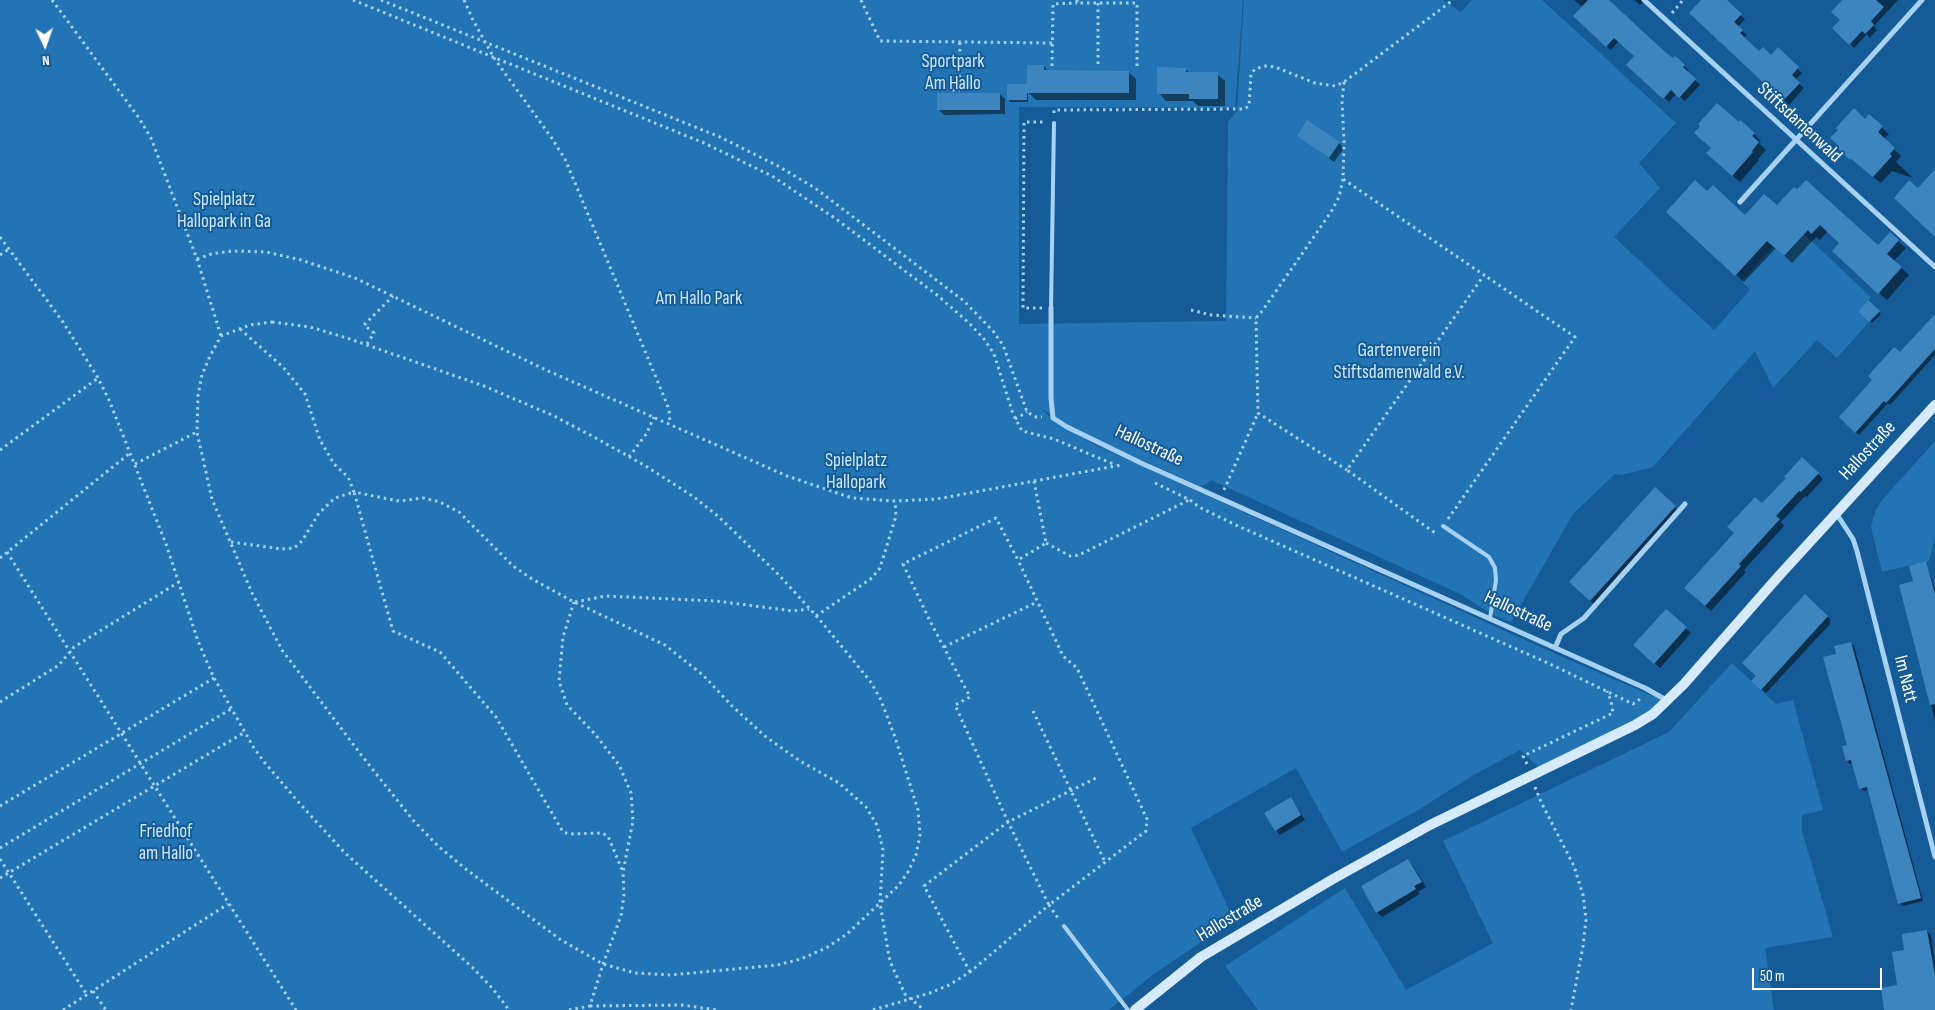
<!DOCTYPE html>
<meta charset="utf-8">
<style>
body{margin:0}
#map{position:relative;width:1935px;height:1010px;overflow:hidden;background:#145b97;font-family:"Sofia Sans Condensed",sans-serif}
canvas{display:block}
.north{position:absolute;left:20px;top:20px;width:50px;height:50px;-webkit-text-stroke:4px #145b97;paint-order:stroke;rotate:177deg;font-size:14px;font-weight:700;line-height:20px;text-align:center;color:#fff}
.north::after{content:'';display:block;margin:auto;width:18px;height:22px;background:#fff;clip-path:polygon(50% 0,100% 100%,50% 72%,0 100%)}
.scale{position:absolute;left:1752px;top:968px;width:130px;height:22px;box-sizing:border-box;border:2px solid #fff;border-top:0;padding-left:6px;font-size:15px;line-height:18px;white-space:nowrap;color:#fff;-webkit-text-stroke:4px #145b97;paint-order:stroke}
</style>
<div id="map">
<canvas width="1935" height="1010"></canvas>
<div class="north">N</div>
<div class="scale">50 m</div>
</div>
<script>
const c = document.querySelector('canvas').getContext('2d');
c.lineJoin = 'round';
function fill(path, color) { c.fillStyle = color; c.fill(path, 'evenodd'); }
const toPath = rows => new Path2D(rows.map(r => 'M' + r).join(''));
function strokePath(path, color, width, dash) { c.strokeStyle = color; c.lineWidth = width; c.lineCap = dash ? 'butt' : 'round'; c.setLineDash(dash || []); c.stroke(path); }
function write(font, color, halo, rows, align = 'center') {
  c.font = font + ' "Sofia Sans Condensed",sans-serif'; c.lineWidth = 4; c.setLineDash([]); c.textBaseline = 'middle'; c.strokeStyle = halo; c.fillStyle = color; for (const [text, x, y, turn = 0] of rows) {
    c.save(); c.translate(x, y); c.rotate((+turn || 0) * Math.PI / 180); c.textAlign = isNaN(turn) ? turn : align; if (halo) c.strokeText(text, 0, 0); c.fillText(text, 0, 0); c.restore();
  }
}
const green = toPath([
 [0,0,1243,0,1235,108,1019,107,1019,324,1226,321,1228,122,1237,111,1244,0,1443,0,1461,12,1472,0,1542,0,1676,123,1639,163,1660,188,1614,237,1714,330,1750,290,1742,281,1774,246,1784,256,1804,234,1871,297,1858,312,1869,322,1837,358,1817,340,1773,388,1755,351,1653,467,1622,475,1615,474,1573,514,1511,622,1493,615,1460,594,1211,480,1202,487,1068,427,1041,408,1053,420,1091,443,1558,655,1662,700,1645,715,1538,767,1520,750,1472,776,1418,810,1342,852,1296,768,1191,828,1234,920,1154,974,1109,1010,0,1010],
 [1935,441,1935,538,1929,561,1882,572,1871,527,1876,509,1883,499],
 [1732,663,1776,704,1793,700,1823,810,1802,815,1802,831,1833,937,1765,948,1774,1010,1258,1010,1225,966,1345,888,1406,990,1493,943,1443,841,1669,732]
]);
const shadow = toPath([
 [1574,0,1606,0,1664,53,1684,66,1689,70,1687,72,1700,85,1685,101,1676,94,1669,102,1632,69,1635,56,1619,41,1611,50,1579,21,1583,7],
 [1634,0,1645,0,1640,5],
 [1702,0,1725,0,1745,19,1738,27,1747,35,1744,38,1759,53,1771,57,1778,49,1802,73,1795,80,1804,88,1789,105,1690,13],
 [1844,0,1898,0,1874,26,1877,30,1870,38,1867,34,1854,48,1834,28,1842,20],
 [1044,66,1049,72,1128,72,1136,79,1136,100,1036,100,1028,92,1028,102,1010,102,1008,99,1026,85],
 [1185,69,1190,73,1217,74,1225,81,1225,106,1198,106,1193,101,1166,101,1159,93],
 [1000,94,1005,99,1005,114,944,115,939,110],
 [1869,116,1889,134,1884,139,1901,156,1896,162,1913,178,1892,171,1881,183,1845,154],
 [1754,134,1761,141,1759,143,1766,150,1758,159,1759,160,1740,182,1715,160],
 [1298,135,1339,143,1344,148,1334,162],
 [1707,193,1745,217,1777,207,1878,246,1890,234,1906,248,1894,261,1909,275,1887,300,1841,258,1841,243,1828,231,1820,240,1816,237,1792,263,1776,248,1744,282,1675,219],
 [1868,302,1881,314,1872,323,1859,312],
 [1935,320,1935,355,1890,405,1888,403,1859,435,1840,417],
 [1818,474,1823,479,1807,497,1805,496,1781,522,1784,526,1744,570,1746,572,1711,611,1691,594,1762,505,1787,478],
 [1655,489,1680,512,1595,605,1575,587],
 [1926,563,1935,589,1935,721,1916,641,1915,582],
 [1805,596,1830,619,1830,624,1766,693,1753,681,1758,676],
 [1666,610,1691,633,1660,668,1640,650],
 [1851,643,1854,646,1923,901,1903,906,1899,903,1869,790,1864,791,1861,788,1854,763,1850,764,1847,761,1849,746,1838,655],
 [1291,799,1305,820,1280,835,1276,830],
 [1408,861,1413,866,1426,887,1418,892,1420,894,1382,917,1377,912],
 [1927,931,1931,935,1935,963,1935,1010,1902,1010]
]);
const building = toPath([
 [1588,0,1609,0,1665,52,1673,58,1675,56,1680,60,1685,65,1683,67,1696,79,1679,98,1671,90,1663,99,1626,65,1634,56,1614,38,1606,47,1573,16],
 [1701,0,1727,0,1742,14,1734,22,1743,30,1740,33,1759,51,1763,47,1771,55,1778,47,1799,67,1792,75,1800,83,1783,101,1689,13],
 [1842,0,1876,0,1884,7,1871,21,1874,25,1865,34,1862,31,1849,45,1832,28,1840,20,1831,12],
 [1027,65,1044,65,1044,70,1129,71,1129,93,1027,93],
 [1157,67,1186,68,1186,72,1218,72,1218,99,1189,99,1189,94,1157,94],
 [1007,84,1027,84,1027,100,1007,100],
 [937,93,1000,93,1000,110,937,110],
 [1717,103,1739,122,1740,120,1755,133,1752,136,1759,142,1752,151,1753,152,1732,176,1706,153,1711,148,1694,133,1700,126,1698,124],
 [1854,108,1865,119,1869,114,1883,126,1878,132,1895,148,1890,154,1892,156,1873,177,1851,159,1850,160,1836,147,1838,145,1830,138,1838,130,1836,128],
 [1307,120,1340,142,1329,158,1297,136],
 [1935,169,1935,237,1894,198,1909,180,1918,188],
 [1695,180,1707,191,1713,185,1745,215,1764,194,1777,205,1794,187,1797,189,1806,180,1878,245,1890,232,1899,240,1887,254,1902,267,1878,294,1832,251,1839,243,1820,225,1811,234,1808,230,1784,256,1767,241,1735,276,1666,212],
 [1868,300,1880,311,1869,322,1858,312],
 [1935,314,1935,349,1886,403,1884,401,1855,433,1839,417,1872,380,1868,376,1894,347,1900,352],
 [1802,457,1819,473,1801,492,1799,491,1776,516,1780,519,1739,564,1741,566,1705,606,1684,588,1734,533,1727,527,1755,497,1762,503,1786,478,1784,477],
 [1655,487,1676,506,1590,601,1569,582],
 [1926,561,1935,594,1935,704,1930,705,1899,585,1913,581,1909,566],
 [1805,594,1828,616,1761,690,1751,681,1756,676,1742,663],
 [1666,609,1687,627,1654,664,1633,645],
 [1851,642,1921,898,1898,904,1867,787,1859,789,1851,760,1846,761,1842,746,1847,745,1823,657,1836,654,1834,646],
 [1291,797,1301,815,1275,831,1264,813],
 [1408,859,1422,882,1414,886,1416,889,1376,913,1361,886],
 [1927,930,1935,975,1935,1010,1884,1010,1881,988,1897,985,1892,952,1904,950,1902,934]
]);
const path = toPath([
 [52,0,139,118,151,138,197,259,221,336],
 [353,0,704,143,772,176,836,219,937,295,969,323,984,339,994,354,1013,414,1022,431,1054,439,1113,464],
 [381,0,720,137,778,166,815,188,964,301,993,331,1003,345,1027,412,1036,417,1042,417],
 [464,0,473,20,494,58,551,137,565,159,662,392,669,409,670,423],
 [861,0,880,41,1052,43],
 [1077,0,1077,3,1137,3,1137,66],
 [1098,3,1098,66],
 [1672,13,1683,0],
 [1052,66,1053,4,1077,3],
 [1344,82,1342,101,1344,141,1343,179,1484,275,1347,470,1435,533],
 [952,90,959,90,960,42],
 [1054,113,1054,110,1244,109,1249,106,1251,74,1255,69,1265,66,1275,67,1315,83,1335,86,1344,82,1453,0],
 [1343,179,1339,197,1331,212,1263,310,1256,318,1258,413,1347,470],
 [0,237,63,322,98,378,109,400,166,544,198,641,214,678,254,748,265,763,301,805,345,853,472,967,493,989,509,1010],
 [0,255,9,249],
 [197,259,211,254,232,251,266,252,301,260,355,278,546,370,787,476,852,498,895,501,937,499,1121,465],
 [1042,308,1023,308,1024,122,1045,122],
 [1191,310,1211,315,1256,318],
 [272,322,310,327,347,338,484,386,554,416,594,437,644,465,694,497,719,517,778,574,820,620,870,681,880,698,895,737,918,810,920,835,916,855,908,872,899,885,847,934,826,948,801,959,777,965,671,975,635,973,603,964,561,940,467,870,438,846,413,820,362,756,282,650,252,593,212,499,197,432,198,395,202,375,210,356,221,336,250,325,272,322],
 [240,329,283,367,305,394,320,440,334,464,348,477,354,492,399,501,423,498,440,502,459,512,513,566,532,579,574,602,665,645,704,676,732,706,766,737,800,761,839,783,866,807,877,825,883,850,880,903,889,957,892,966,905,994,924,1010],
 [367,344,374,333,364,325,393,296],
 [1015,419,1027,412],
 [0,450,98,378],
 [629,457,647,433,654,417],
 [135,464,197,432],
 [1034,481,1046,543,1018,560,996,518,903,564,930,621,970,697,955,705,1008,822,1098,777],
 [1155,483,1190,500,1199,507,1238,526,1548,663,1633,704,1643,697],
 [1224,490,1258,413],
 [1448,519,1575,337,1484,275],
 [231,542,282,549,294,548,302,541,319,513,335,498,354,492,393,631,440,652,496,717,563,832,569,834,602,833,608,836,623,872],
 [1046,543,1070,556,1079,555,1191,499],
 [7,552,296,1010],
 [0,558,130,453],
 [575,602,606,596,716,601,793,611,809,609],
 [816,616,872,578,880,568,896,516,895,501],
 [944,647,1037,602],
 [0,702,59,665,74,647,179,582],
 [1033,711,1105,862],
 [1527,764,1523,756,1613,713,1611,701,1607,691],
 [1535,787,1541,802,1574,866,1583,895,1586,920,1583,946,1571,1010],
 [0,806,214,678],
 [0,848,231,709],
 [0,859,87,995],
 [0,878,245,732],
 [970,972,924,886,1008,822,1049,905,1146,831,1147,819,1077,668,1063,656,1018,560],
 [93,991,106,1010],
 [590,1006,682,1005,717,1010],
 [63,1010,228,904],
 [569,1010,590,1006,603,964,621,916,624,895,623,872,633,821,631,793,619,765,595,734,567,705,559,681,563,637,574,602],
 [873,1010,930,993,949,985,970,972,1049,905,1058,918]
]);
const service = toPath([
 [1051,308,1054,123],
 [1443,526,1489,557,1495,568,1496,580,1490,618],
 [1064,926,1128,1010]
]);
const minor = toPath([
 [1644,0,1935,267],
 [1740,202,1922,0],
 [1051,308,1051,398,1053,418,1067,427,1141,463,1645,688,1668,701],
 [1836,513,1853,539,1857,551,1935,857],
 [1555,648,1561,634,1584,618,1685,504]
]);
const secondary = toPath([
 [1135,1010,1201,957,1333,879,1430,825,1635,725,1653,714,1684,684,1777,578,1935,405]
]);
const parkNames = [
 ["Sportpark",953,62],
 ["Am Hallo",953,84],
 ["Spielplatz",224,200],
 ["Hallopark in Ga",224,222],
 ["Am Hallo Park",699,299],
 ["Gartenverein",1399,351],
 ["Stiftsdamenwald e.V.",1399,373],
 ["Spielplatz",856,461],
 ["Hallopark",856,483],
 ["Friedhof",166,832],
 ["am Hallo",166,854]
];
const streetNames = [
 ["Stiftsdamenwald",1799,123,43],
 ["Hallostraße",1149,446,25],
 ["Hallostraße",1868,451,-47],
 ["Hallostraße",1518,612,25],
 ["Im Natt",1905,679,76],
 ["Hallostraße",1230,919,-31]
];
fill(green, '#2374b4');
fill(shadow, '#0007');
fill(building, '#3d85bf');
strokePath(path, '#a6d1f2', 3, [2.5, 4]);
strokePath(service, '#a6d1f2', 4);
strokePath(minor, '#a6d1f2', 5);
strokePath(secondary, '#d5eafc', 10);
write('19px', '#cee8fd', '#145b97', parkNames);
write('19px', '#fff', '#145b97', streetNames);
</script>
